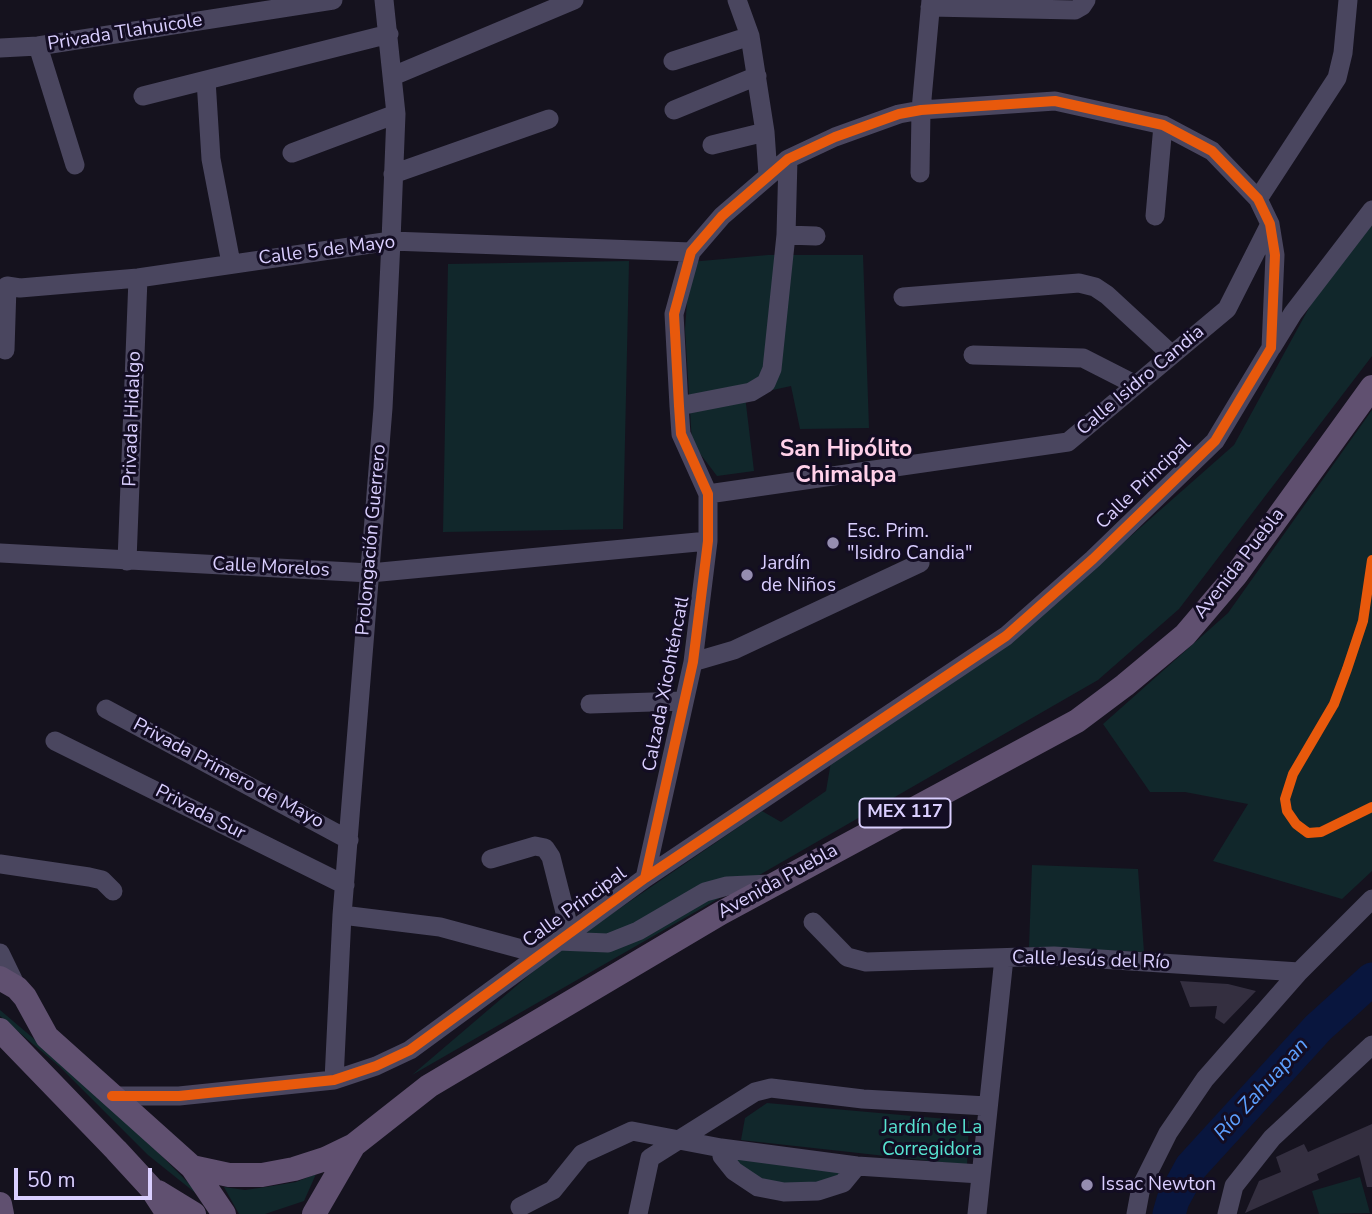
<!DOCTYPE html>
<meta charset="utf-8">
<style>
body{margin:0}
#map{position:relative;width:1372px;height:1214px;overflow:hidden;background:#15121e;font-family:"Nunito Sans",sans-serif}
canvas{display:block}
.scale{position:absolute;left:14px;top:1168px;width:138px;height:32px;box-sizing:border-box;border:4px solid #dacfff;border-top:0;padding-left:9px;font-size:21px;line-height:24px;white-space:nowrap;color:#dacfff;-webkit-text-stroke:5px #130d23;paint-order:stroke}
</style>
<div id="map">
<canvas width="1372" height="1214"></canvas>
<div class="scale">50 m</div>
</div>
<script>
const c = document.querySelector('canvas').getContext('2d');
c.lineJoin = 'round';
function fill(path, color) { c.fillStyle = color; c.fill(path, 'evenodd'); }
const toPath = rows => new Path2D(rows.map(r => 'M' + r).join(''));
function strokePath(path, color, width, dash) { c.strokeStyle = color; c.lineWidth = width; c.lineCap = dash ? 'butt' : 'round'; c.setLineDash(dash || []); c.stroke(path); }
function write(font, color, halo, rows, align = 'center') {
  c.font = font + ' "Nunito Sans",sans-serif'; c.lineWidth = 6; c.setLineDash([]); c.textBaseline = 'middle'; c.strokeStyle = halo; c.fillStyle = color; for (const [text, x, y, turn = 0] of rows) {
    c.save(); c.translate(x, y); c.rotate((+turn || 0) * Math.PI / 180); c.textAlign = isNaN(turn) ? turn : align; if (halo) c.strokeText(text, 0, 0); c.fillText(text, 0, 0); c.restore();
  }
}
const green = toPath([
 [1372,209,1372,356,1179,609,1098,680,412,1075,556,952,762,811,781,822,826,791,831,762,1013,640,1234,445,1327,275],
 [768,255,863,255,869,428,800,429,791,386,745,396,754,471,717,476,692,443,685,329,690,262],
 [629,261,623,529,443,532,448,264],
 [1372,410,1372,871,1342,899,1213,861,1248,804,1185,792,1150,792,1103,724,1228,613],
 [1032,865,1138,869,1144,952,1029,947],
 [0,1010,73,1072,155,1149,208,1203,148,1155,60,1067,0,1016],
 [767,1103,969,1121,967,1165,741,1140,745,1118],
 [728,1152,844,1167,836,1181,815,1187,761,1182,735,1169],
 [316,1174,304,1201,265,1214,239,1214,224,1187,245,1190,266,1187,296,1182],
 [1360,1177,1370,1213,1319,1214,1312,1191]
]);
const river = toPath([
 [1169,1214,1173,1200,1191,1167,1318,1028,1372,979]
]);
const building = toPath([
 [1180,981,1228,984,1256,991,1224,1024,1215,1018,1217,1006,1190,1007],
 [1372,1124,1372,1187,1367,1187,1359,1155,1317,1174,1319,1180,1245,1213,1259,1181,1281,1172,1276,1157,1304,1144,1308,1152]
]);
const minor = toPath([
 [737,0,750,36,765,132,768,175],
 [930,7,1075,10,1082,6,1086,0],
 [38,46,75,165],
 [0,48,38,46,333,0],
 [673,61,750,36],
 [393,76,574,0],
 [206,80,211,159,231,263],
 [143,96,389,34],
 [674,110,757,76],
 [712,145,765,132],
 [292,153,396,114],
 [920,173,921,110,931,0],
 [393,174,549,119],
 [1258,199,1337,78,1343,53,1348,0],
 [1155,216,1163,125],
 [786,235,816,236],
 [7,286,20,288,138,278,391,241,691,252],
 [903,297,1079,283,1095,287,1107,295,1172,355],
 [1272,347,1293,313,1372,210],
 [5,350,7,286],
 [973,355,1083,358,1136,385],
 [679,406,751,392,766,383,772,369,786,235,788,159],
 [708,494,1068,442,1227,309,1270,224],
 [0,553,370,573,708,541],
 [127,561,138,278],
 [693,662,734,650,920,563],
 [590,704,684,701],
 [106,709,349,840],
 [55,741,345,885],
 [491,859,535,846,545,848,551,857,570,932],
 [0,864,89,877,102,880,113,891],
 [342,915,440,927,540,954],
 [813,922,847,957,866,962,1054,956,1299,972],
 [558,941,608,943,638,931,705,892,727,886,770,884],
 [0,953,17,988],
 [334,1080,342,915,383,408,391,241,396,114,384,0],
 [112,1096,179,1096,334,1080,376,1066,410,1050,645,878,1006,636,1093,559,1215,441,1271,348,1275,255,1270,224,1258,199,1212,151,1163,125,1055,101,921,110,899,114,835,137,788,159,722,216,691,252,674,314,679,406,681,434,708,494,708,541,693,662,645,878],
 [721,1148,722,1156,734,1171,758,1187,784,1192,818,1191,843,1183,857,1166],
 [520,1207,553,1190,582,1154,632,1131,721,1148,857,1166,980,1174],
 [638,1214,650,1158,755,1092,771,1088,863,1099,987,1106],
 [977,1214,1004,958],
 [1136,1214,1141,1187,1168,1133,1205,1079,1299,972,1372,899],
 [1227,1214,1234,1186,1272,1138,1372,1045]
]);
const major = toPath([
 [0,978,17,988,25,997,47,1037,192,1167,224,1214],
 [0,1030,116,1150,151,1188,168,1214],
 [192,1167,229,1175,262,1175,294,1169,325,1159,354,1145],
 [158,1192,194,1214],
 [0,1204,2,1214],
 [314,1214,354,1145,429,1086,721,913,1077,721,1125,685,1185,635,1236,575,1372,387]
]);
const cycleway = toPath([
 [1372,560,1363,621,1347,669,1334,704,1293,774,1285,799,1287,811,1296,824,1308,833,1321,832,1372,807],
 [112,1096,179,1096,334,1080,376,1066,410,1050,645,878,1006,636,1093,559,1215,441,1271,348,1275,255,1270,224,1258,199,1212,151,1163,125,1055,101,921,110,899,114,835,137,788,159,722,216,691,252,674,314,679,406,681,434,708,494,708,541,693,662,645,878]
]);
const markers = [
 [833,543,7,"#958db0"],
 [747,575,7,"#958db0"],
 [1087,1185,7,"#958db0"]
];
const shields = [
 [905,813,91]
];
const shieldNames = [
 ["MEX 117",905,813]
];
const streetNames = [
 ["Privada Tlahuicole",125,33,-9],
 ["Calle 5 de Mayo",327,251,-7],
 ["Calle Isidro Candia",1141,381,-40],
 ["Privada Hidalgo",133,419,-88],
 ["Calle Principal",1144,484,-44],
 ["Prolongación Guerrero",372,540,-85],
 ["Avenida Puebla",1240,564,-52],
 ["Calle Morelos",271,568,3],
 ["Calzada Xicohténcatl",667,684,-79],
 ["Privada Primero de Mayo",228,774,28],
 ["Privada Sur",200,813,27],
 ["Avenida Puebla",778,882,-29],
 ["Calle Principal",575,908,-36],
 ["Calle Jesús del Río",1091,961,2]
];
const poiNames = [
 ["Esc. Prim.",847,532],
 ["\"Isidro Candia\"",847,554],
 ["Jardín",761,564],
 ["de Niños",761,586],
 ["Issac Newton",1101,1185]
];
const parkNames = [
 ["Jardín de La",932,1128],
 ["Corregidora",932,1150]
];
const waterNames = [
 ["Río Zahuapan",1262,1090,-48]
];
const quarterNames = [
 ["San Hipólito",846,450],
 ["Chimalpa",846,476]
];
fill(green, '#11272b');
strokePath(river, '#09163e', 33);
fill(building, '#342f40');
strokePath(minor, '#4a465f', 19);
strokePath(major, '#605070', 24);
strokePath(cycleway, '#e8590c', 10);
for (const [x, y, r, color] of markers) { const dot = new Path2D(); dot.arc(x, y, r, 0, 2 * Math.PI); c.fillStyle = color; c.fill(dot); strokePath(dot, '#130d23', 2.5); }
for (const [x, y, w] of shields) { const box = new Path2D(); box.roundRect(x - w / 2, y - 14.5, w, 29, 5); c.fillStyle = '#130d23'; c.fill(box); strokePath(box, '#dacfff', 2); }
write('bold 18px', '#dacfff', null, shieldNames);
write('19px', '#dacfff', '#130d23', streetNames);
write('19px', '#dacfff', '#130d23', poiNames, 'left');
write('19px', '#57e3d1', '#130d23', parkNames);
write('italic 21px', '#5da0ff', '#130d23', waterNames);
write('bold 23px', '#ffd1e9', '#130d23', quarterNames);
</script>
